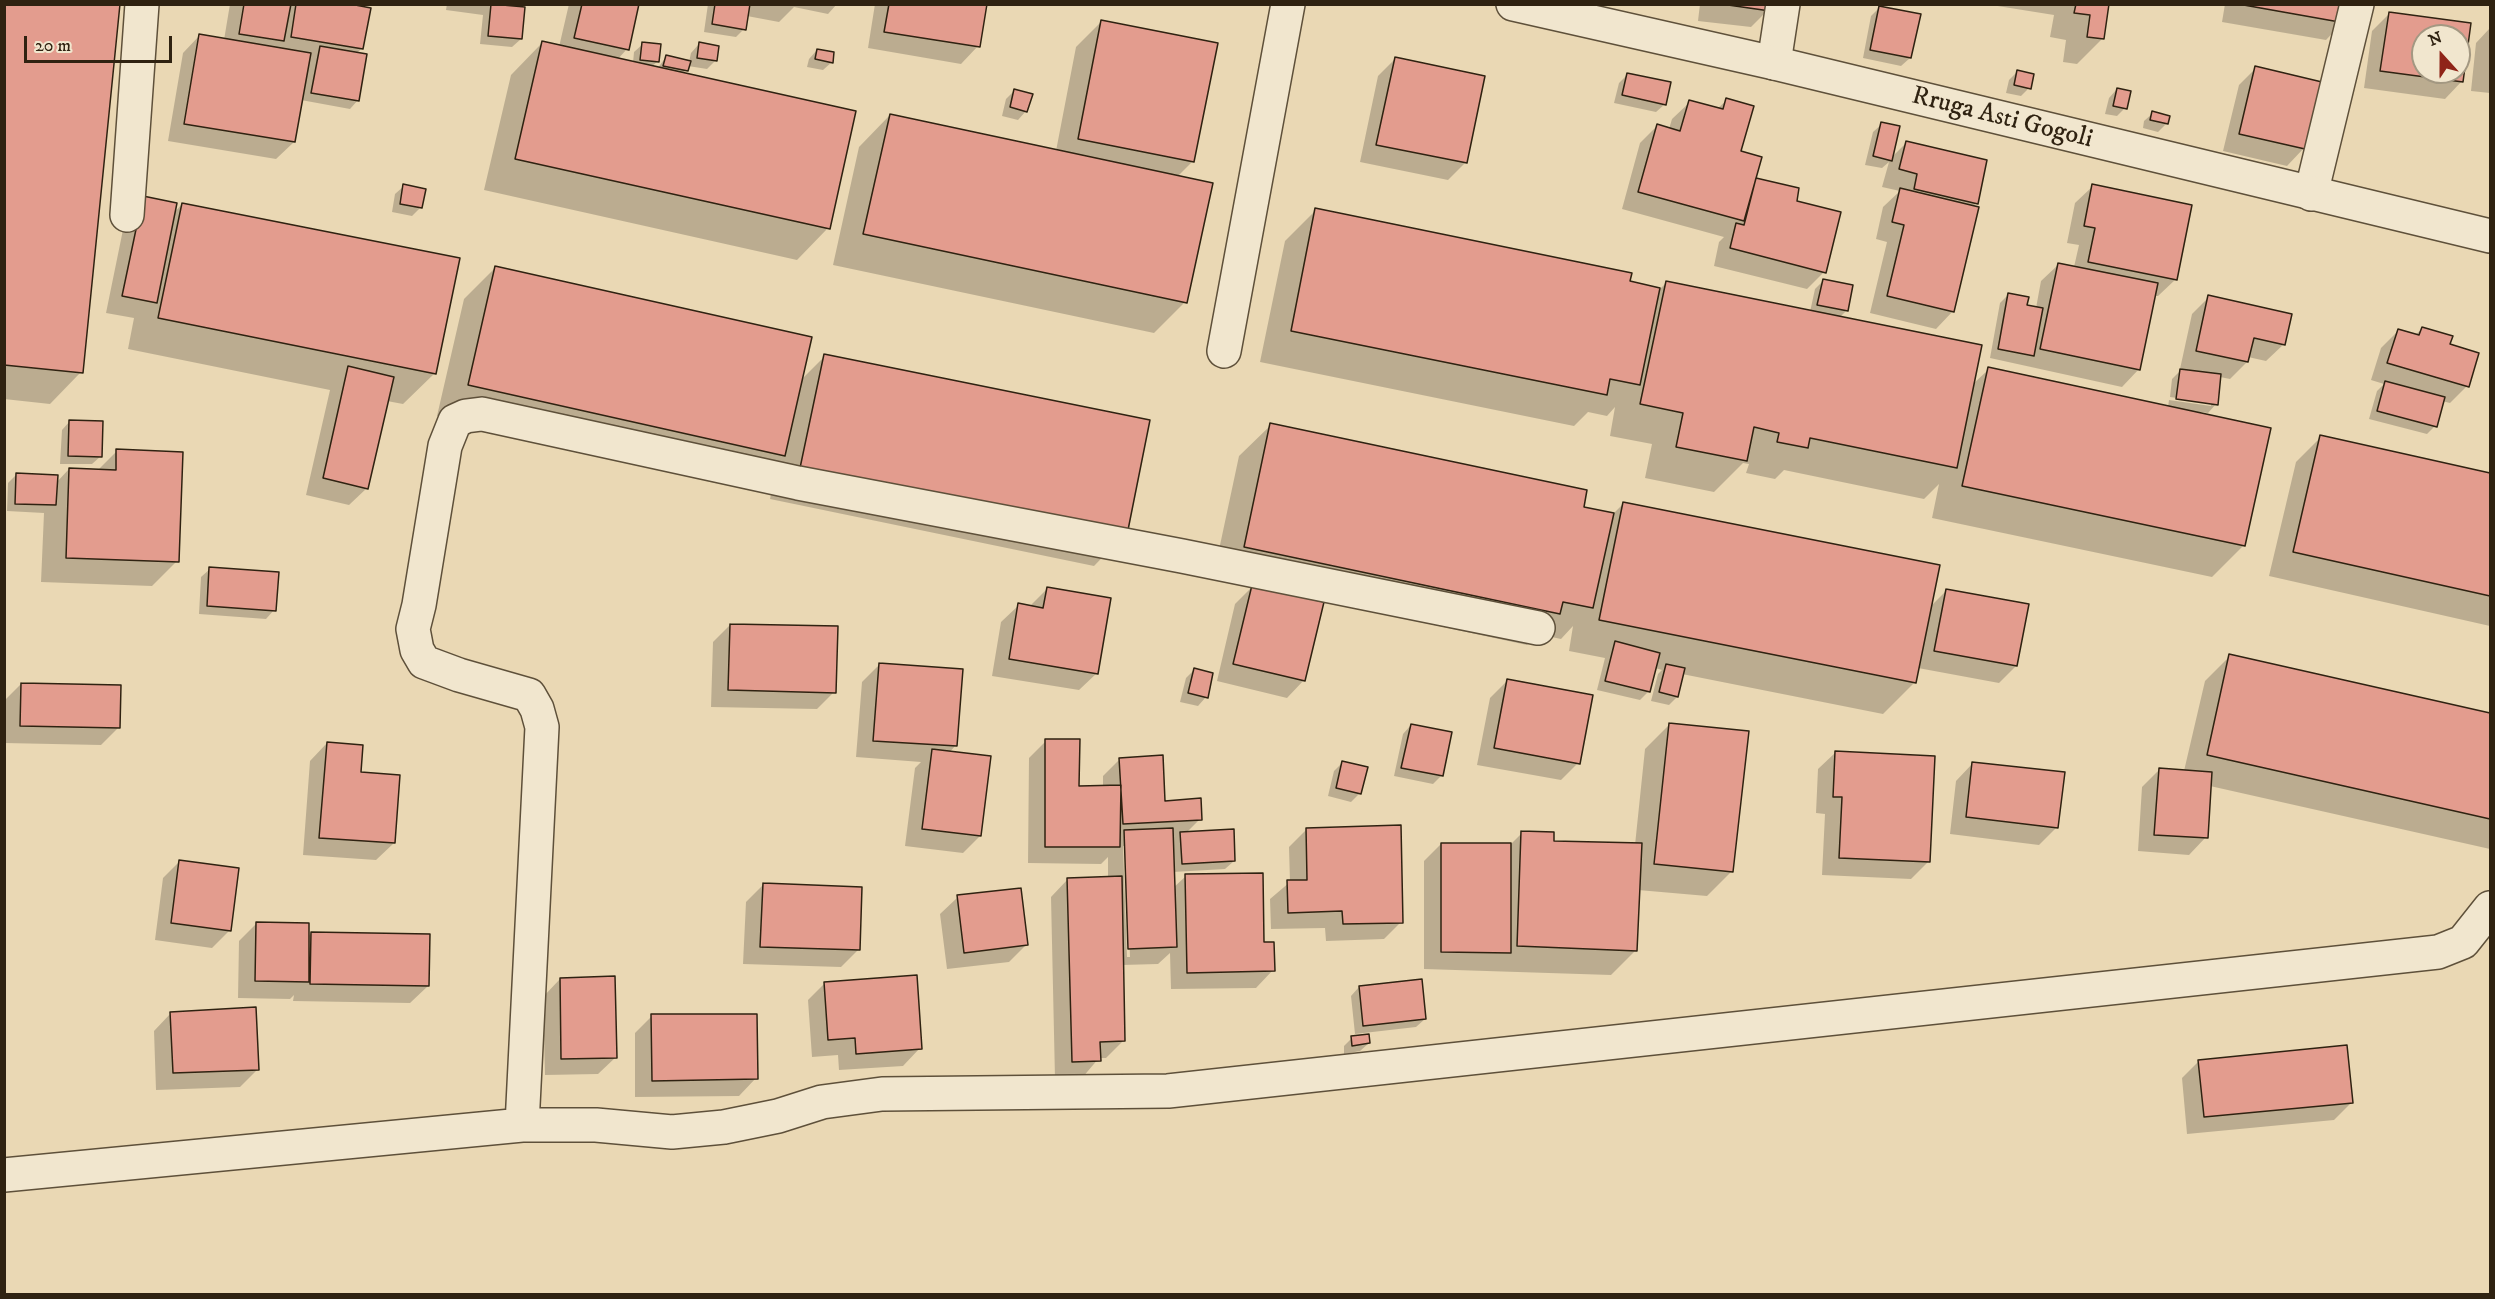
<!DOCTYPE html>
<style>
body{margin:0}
#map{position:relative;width:2495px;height:1299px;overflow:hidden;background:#ead8b4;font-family:"IM FELL DW Pica",serif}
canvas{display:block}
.frame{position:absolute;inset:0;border:6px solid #2f2211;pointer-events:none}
.north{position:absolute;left:2411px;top:24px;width:60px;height:60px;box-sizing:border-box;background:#f1e6ce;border:2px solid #a39882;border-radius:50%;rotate:339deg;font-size:16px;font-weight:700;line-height:24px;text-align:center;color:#2f2211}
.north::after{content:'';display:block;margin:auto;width:21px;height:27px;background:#8f2418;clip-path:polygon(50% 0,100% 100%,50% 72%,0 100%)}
.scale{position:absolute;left:24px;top:36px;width:148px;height:27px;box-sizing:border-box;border:3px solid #2f2211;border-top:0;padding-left:8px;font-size:18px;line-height:21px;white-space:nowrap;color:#2f2211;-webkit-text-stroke:4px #f1e6ce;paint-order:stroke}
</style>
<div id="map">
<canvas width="2495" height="1299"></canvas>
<div class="frame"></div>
<div class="north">N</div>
<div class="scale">20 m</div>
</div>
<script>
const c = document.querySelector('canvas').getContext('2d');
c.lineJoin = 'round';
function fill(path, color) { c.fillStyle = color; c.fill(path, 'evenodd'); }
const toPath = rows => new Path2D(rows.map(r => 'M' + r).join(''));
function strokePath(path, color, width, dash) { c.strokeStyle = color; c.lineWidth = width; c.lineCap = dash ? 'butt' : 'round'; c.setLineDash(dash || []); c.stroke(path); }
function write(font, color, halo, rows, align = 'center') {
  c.font = font + ' "IM FELL DW Pica",serif'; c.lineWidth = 4.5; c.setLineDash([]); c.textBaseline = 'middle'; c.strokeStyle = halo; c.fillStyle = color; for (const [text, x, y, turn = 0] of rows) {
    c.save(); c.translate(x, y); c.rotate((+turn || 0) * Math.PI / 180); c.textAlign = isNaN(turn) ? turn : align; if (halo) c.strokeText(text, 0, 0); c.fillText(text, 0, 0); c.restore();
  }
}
const shadow = toPath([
 [4,4,81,372,50,404,4,399],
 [230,4,289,4,289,7,291,4,367,4,363,8,362,48,357,53,358,100,350,109,301,100,294,142,276,159,168,141,183,53,200,35,224,40],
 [447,4,517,4,514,8,521,39,512,47,480,44,483,15,446,10],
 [569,4,637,4,627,49,617,60,633,63,634,52,643,44,657,62,651,67,657,69,666,57,689,62,691,53,699,44,716,60,707,69,688,66,683,74,828,228,797,260,484,190,511,75,542,43,559,47],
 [708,4,837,4,828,14,794,7,779,22,747,16,744,29,736,37,704,32],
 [875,4,985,4,978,46,961,64,868,48],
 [1700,4,1769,4,1768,10,1751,27,1698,21],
 [1985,4,2108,4,2102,39,2077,64,2063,62,2066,40,2050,37,2054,15],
 [2225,4,2346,4,2343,22,2326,40,2222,22],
 [1880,7,1910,58,1901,66,1863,58,1871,16],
 [2389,14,2469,24,2462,81,2445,99,2364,88,2372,31],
 [2423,36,2459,36,2459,72,2423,72],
 [1101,22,1193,161,1177,177,1185,302,1154,333,833,265,859,147,890,115,1056,151,1076,47],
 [2490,28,2490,93,2471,91,2476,43],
 [817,50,832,62,823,70,807,67,809,59],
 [1395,59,1465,163,1448,180,1360,162,1378,76],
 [2256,68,2304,148,2287,166,2223,151,2239,85],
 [2017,72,2029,88,2021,96,2006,93,2009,80],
 [1628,74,1665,104,1656,112,1614,103,1619,83],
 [2117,89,2125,108,2117,116,2105,114,2109,98],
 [1014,91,1026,111,1018,120,1002,116,1006,99],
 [1727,100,1739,152,1754,179,1795,202,1824,272,1807,289,1714,266,1719,242,1724,237,1622,209,1640,143,1657,126,1669,129,1672,119,1690,102,1717,109],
 [2153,113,2167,123,2158,132,2143,128,2144,121],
 [1882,124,1891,158,1906,143,1976,203,1973,207,1953,311,1936,329,1870,313,1887,242,1876,239,1883,207,1900,191,1882,187,1889,162,1882,168,1865,165,1873,132],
 [404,186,421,207,412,216,392,212,395,194],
 [2093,186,2176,279,2158,296,2154,296,2139,369,2122,387,1990,358,2000,303,2008,295,2025,307,2036,308,2041,281,2059,264,2074,267,2079,245,2067,243,2075,203],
 [182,204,435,373,403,404,387,401,367,488,349,505,306,495,330,390,128,349,134,318,106,313,126,215,174,213],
 [1316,210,1660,289,1666,283,1810,312,1815,289,1823,281,1846,311,1839,318,1972,385,1989,369,2168,407,2169,400,2211,406,2211,403,2170,397,2172,379,2182,369,2180,369,2192,314,2209,297,2284,344,2266,361,2248,357,2247,362,2230,379,2220,377,2216,404,2208,413,2201,412,2244,545,2212,577,1932,518,1939,484,1924,499,1784,470,1775,479,1746,473,1749,464,1743,463,1714,492,1645,478,1652,444,1610,436,1615,407,1607,416,1588,412,1574,426,1260,362,1285,241],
 [495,268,801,380,825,356,1125,534,1094,566,770,499,778,461,752,487,437,416,464,299],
 [2422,329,2449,345,2467,386,2450,403,2442,401,2435,426,2427,434,2369,419,2377,391,2384,384,2371,380,2381,348,2399,330,2415,335],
 [70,421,101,456,92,464,60,464,62,430],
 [1271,425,1582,508,1613,514,1623,504,1930,607,1946,591,2016,666,1999,683,1918,668,1915,682,1883,714,1682,674,1677,697,1669,705,1651,701,1658,674,1662,670,1655,668,1648,692,1640,700,1597,690,1605,658,1569,651,1573,626,1561,639,1538,634,1527,645,1322,601,1304,680,1287,698,1217,681,1235,604,1253,586,1213,578,1239,456],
 [2321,437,2490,475,2490,626,2269,576,2296,462],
 [117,451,177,561,152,586,41,582,44,513,7,511,8,483,16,475,56,483,69,469,97,471],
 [210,569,274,610,266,619,199,614,201,577],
 [1047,589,1097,673,1079,690,992,676,1001,622,1019,605,1029,607],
 [730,625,834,692,817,709,711,707,713,642],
 [2230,656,2490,715,2490,849,2210,786,2206,837,2189,855,2138,851,2142,787,2159,770,2184,771,2205,681],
 [880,664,955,746,949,753,980,836,963,853,905,846,915,768,921,762,856,757,862,682],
 [1194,670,1206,697,1198,706,1180,702,1186,678],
 [1507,681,1578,763,1561,780,1477,765,1490,698],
 [21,684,118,728,101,745,4,743,4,701],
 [1670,724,1732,871,1707,896,1638,890,1636,950,1611,975,1424,969,1424,861,1441,844,1510,845,1522,833,1553,842,1635,845,1645,749],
 [1411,725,1441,776,1433,784,1394,776,1403,734],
 [1046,741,1077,787,1103,787,1103,776,1120,759,1163,802,1200,819,1186,833,1234,861,1225,869,1173,872,1173,888,1186,876,1263,944,1273,970,1256,988,1171,989,1170,953,1158,964,1122,965,1124,1040,1106,1058,1099,1058,1082,1078,1055,1079,1051,897,1068,879,1108,878,1108,857,1101,864,1028,863,1029,758],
 [1123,846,1126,846,1130,957,1127,957],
 [327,743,360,774,394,843,376,860,303,855,310,761],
 [1836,752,1928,862,1911,879,1822,875,1825,814,1816,813,1818,769],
 [1343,762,1359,794,1351,802,1328,796,1334,771],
 [1973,763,2057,827,2039,845,1950,834,1956,781],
 [1307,829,1401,922,1384,939,1326,941,1325,928,1271,929,1270,899,1290,882,1289,847],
 [180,861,230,930,212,948,155,940,163,878],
 [763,885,858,950,841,967,743,964,746,902],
 [958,897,1026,945,1009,962,947,969,940,914],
 [256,924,308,937,311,933,428,986,410,1003,293,1001,294,995,290,999,238,998,239,941],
 [560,979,616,1057,598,1074,545,1075,543,997],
 [825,983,920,1048,903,1066,839,1070,838,1055,812,1057,808,1000],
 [1359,987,1425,1019,1416,1027,1355,1034,1351,996],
 [171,1013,257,1070,240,1087,156,1090,154,1031],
 [652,1016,756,1078,739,1096,635,1097,635,1033],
 [1352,1038,1369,1043,1360,1051,1344,1054,1344,1046],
 [2199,1061,2351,1103,2334,1120,2187,1134,2182,1078]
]);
const building = toPath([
 [4,4,120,4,83,373,4,365,4,4],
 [244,4,291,4,284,41,239,34,244,4],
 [296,4,350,4,371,8,363,49,291,37,296,4],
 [491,4,525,7,522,39,488,36,491,4],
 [582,4,639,4,629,50,574,38,582,4],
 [715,4,750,4,746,30,712,24,715,4],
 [889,4,987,4,980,47,884,32,889,4],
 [1721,4,1771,4,1770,11,1721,4],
 [2076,4,2109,4,2104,39,2087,37,2090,15,2074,13,2076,4],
 [2238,4,2348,4,2345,23,2238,4],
 [1879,6,1921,14,1911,58,1870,50,1879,6],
 [2389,12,2471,23,2463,82,2380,71,2389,12],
 [2423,36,2459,36,2459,72,2423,72,2423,36],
 [1101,20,1218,43,1194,162,1078,139,1101,20],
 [199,34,311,53,295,142,184,124,199,34],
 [542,41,856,111,830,229,515,159,542,41],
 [642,42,661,44,659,62,640,60,642,42],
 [699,42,719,46,717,61,697,58,699,42],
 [320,46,367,54,359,101,311,93,320,46],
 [817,49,834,52,833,63,815,59,817,49],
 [666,55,691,61,688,71,663,66,666,55],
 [1395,57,1485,76,1467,163,1376,145,1395,57],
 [2255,66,2322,82,2305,149,2239,134,2255,66],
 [2017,70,2034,74,2031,89,2014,85,2017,70],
 [1627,73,1671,82,1666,105,1622,95,1627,73],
 [2117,88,2131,91,2127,109,2113,106,2117,88],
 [1014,89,1033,94,1027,112,1010,107,1014,89],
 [1726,98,1754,106,1741,151,1762,157,1744,221,1638,192,1657,124,1680,131,1689,100,1723,109,1726,98],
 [2152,111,2170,116,2168,124,2150,120,2152,111],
 [890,114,1213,183,1187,303,863,234,890,114],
 [1881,122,1900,126,1892,161,1873,156,1881,122],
 [1906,141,1987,160,1978,204,1914,189,1917,174,1899,169,1906,141],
 [1756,178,1799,188,1797,201,1841,212,1826,273,1730,248,1736,223,1744,225,1756,178],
 [403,184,426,189,422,208,400,204,403,184],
 [2092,184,2192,205,2177,280,2088,262,2095,228,2084,226,2092,184],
 [1900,188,1979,207,1954,312,1887,296,1904,225,1892,222,1900,188],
 [143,196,177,203,157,303,122,296,143,196],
 [182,203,460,258,436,374,158,318,182,203],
 [1315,208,1632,273,1630,281,1660,288,1640,385,1610,379,1607,395,1291,331,1315,208],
 [2058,263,2158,283,2140,370,2040,349,2058,263],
 [495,266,812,337,785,456,468,385,495,266],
 [1823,279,1853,285,1848,311,1817,305,1823,279],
 [1666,281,1982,345,1957,468,1810,438,1808,448,1777,442,1779,433,1754,427,1747,461,1676,447,1683,413,1640,404,1666,281],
 [2008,293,2029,297,2027,305,2043,308,2034,356,1998,349,2008,293],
 [2208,295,2292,314,2285,345,2254,338,2248,362,2196,351,2208,295],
 [2422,327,2453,336,2450,344,2479,353,2469,387,2387,363,2398,329,2419,335,2422,327],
 [824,354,1150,420,1127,535,800,468,824,354],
 [348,366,394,377,368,489,323,478,348,366],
 [1988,367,2271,428,2245,546,1962,486,1988,367],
 [2180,369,2221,374,2218,405,2176,399,2180,369],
 [2385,381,2445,397,2437,427,2377,411,2385,381],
 [69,420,103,421,102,457,68,456,69,420],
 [1270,423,1587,490,1584,507,1614,513,1593,608,1563,602,1560,614,1244,547,1270,423],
 [2320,435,2490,473,2490,596,2293,552,2320,435],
 [116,449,183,452,179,562,66,558,69,468,116,470,116,449],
 [16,473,58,475,56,505,15,504,16,473],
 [1623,502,1940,565,1916,683,1599,620,1623,502],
 [209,567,279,572,276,611,207,606,209,567],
 [1252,585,1324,602,1305,681,1233,664,1252,585],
 [1047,587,1111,598,1098,674,1009,659,1018,603,1043,608,1047,587],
 [1946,589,2029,604,2017,666,1934,651,1946,589],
 [730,624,838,626,836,693,728,690,730,624],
 [1615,641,1660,653,1650,692,1605,681,1615,641],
 [2229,654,2490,713,2490,819,2207,755,2229,654],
 [879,663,963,669,957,746,873,741,879,663],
 [1666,664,1685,668,1678,697,1659,692,1666,664],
 [1194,668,1213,673,1208,698,1188,693,1194,668],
 [1507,679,1593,695,1580,764,1494,748,1507,679],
 [21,683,121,685,120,728,20,726,21,683],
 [1669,723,1749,731,1733,872,1654,864,1669,723],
 [1411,724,1452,732,1443,776,1401,768,1411,724],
 [1045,739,1080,739,1079,786,1121,785,1120,847,1045,847,1045,739],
 [327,742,363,745,361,772,400,775,395,843,319,838,327,742],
 [932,749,991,756,981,836,922,829,932,749],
 [1835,751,1935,756,1930,862,1839,858,1842,797,1833,797,1835,751],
 [1163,755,1165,801,1201,798,1202,820,1123,824,1119,758,1163,755],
 [1342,761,1368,767,1361,794,1336,788,1342,761],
 [1972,762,2065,772,2058,828,1966,817,1972,762],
 [2159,768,2212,772,2208,838,2154,835,2159,768],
 [1401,825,1403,923,1343,924,1342,911,1288,913,1287,880,1307,880,1306,828,1401,825],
 [1173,828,1177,947,1128,949,1124,830,1173,828],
 [1234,829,1235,861,1182,864,1180,832,1234,829],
 [1521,831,1554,832,1554,841,1642,843,1637,951,1517,946,1521,831],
 [1441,843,1511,843,1511,953,1441,952,1441,843],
 [179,860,239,868,231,931,171,923,179,860],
 [1263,873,1264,942,1274,942,1275,971,1187,973,1185,874,1263,873],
 [1122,876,1125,1041,1100,1042,1101,1061,1072,1062,1067,878,1122,876],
 [763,883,862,887,860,950,760,947,763,883],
 [1021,888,1028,945,964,953,957,895,1021,888],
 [256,922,309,923,309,982,255,981,256,922],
 [311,932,430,934,429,986,310,984,311,932],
 [917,975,922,1049,856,1054,855,1038,828,1040,824,982,917,975],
 [615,976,617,1058,561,1059,560,978,615,976],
 [1422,979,1426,1019,1363,1026,1359,986,1422,979],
 [256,1007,259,1070,173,1073,170,1012,256,1007],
 [651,1014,757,1014,758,1079,652,1081,651,1014],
 [1369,1034,1370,1043,1352,1046,1351,1036,1369,1034],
 [2347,1045,2353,1103,2204,1117,2198,1060,2347,1045]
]);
const minor = toPath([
 [1774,63,1783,4],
 [2311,194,2357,4],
 [127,215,142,4],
 [1224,351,1288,4],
 [522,1125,542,727,537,709,529,695,459,675,424,662,417,650,413,629,419,605,445,446,455,421,466,416,482,414,798,483,1182,556,1538,628],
 [4,1175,522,1125,596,1125,672,1132,724,1127,778,1116,822,1102,882,1094,1168,1091,2438,952,2463,942,2490,908]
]);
const tertiary = toPath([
 [1513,4,1774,63,2490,236]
]);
const streetNames = [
 ["Rruga Asti Gogoli",2002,119,14]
];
fill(shadow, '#0003');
fill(building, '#e39c8e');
strokePath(building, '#2f2211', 1.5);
strokePath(minor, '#5e503a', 36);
strokePath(tertiary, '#5e503a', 36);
strokePath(minor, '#f1e6ce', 33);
strokePath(tertiary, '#f1e6ce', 33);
write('26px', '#2f2211', '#f1e6ce', streetNames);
</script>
